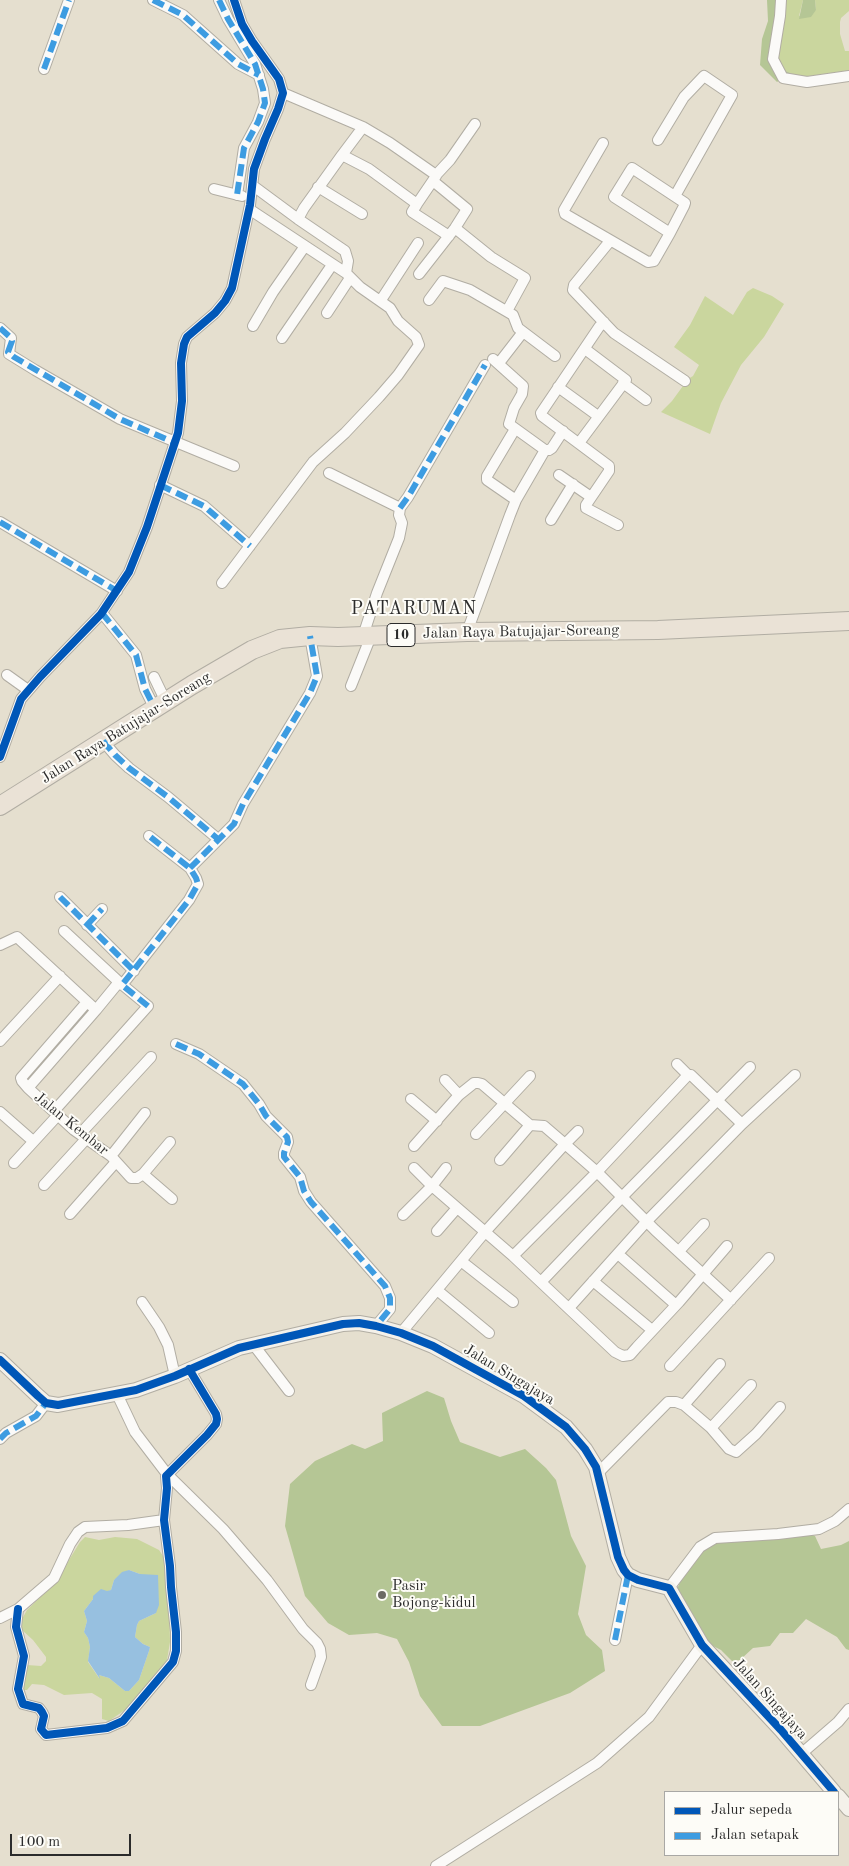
<!DOCTYPE html>
<style>
body{margin:0}
#map{position:relative;width:849px;height:1866px;overflow:hidden;background:#e5dfcf;font-family:"Old Standard TT",serif}
canvas{display:block}
.legend{position:absolute;left:664px;top:1791px;width:175px;height:65px;box-sizing:border-box;background:#fdfcf7;border:1px solid #a9a8a5;margin:0;padding:6px 9px;list-style:none;font-size:15px;color:#2b2b2b}
.legend li{display:flex;align-items:center;gap:10px;height:25px}
.legend b{width:25px;border:1px solid #a9a8a5}
.scale{position:absolute;left:10px;top:1834px;width:121px;height:22px;box-sizing:border-box;border:2px solid #2b2b2b;border-top:0;padding-left:6px;font-size:15px;line-height:18px;white-space:nowrap;color:#2b2b2b;-webkit-text-stroke:4px #fdfcf7;paint-order:stroke}
</style>
<div id="map">
<canvas width="849" height="1866"></canvas>
<ul class="legend">
<li><b style="height:6px;background:#0057b8"></b>Jalur sepeda</li>
<li><b style="height:6px;background:#3d9ce1"></b>Jalan setapak</li>
</ul>
<div class="scale">100 m</div>
</div>
<script>
const c = document.querySelector('canvas').getContext('2d');
c.lineJoin = 'round';
function fill(path, color) { c.fillStyle = color; c.fill(path, 'evenodd'); }
const toPath = rows => new Path2D(rows.map(r => 'M' + r).join(''));
function strokePath(path, color, width, dash) { c.strokeStyle = color; c.lineWidth = width; c.lineCap = dash ? 'butt' : 'round'; c.setLineDash(dash || []); c.stroke(path); }
function write(font, color, halo, rows, align = 'center') {
  c.font = font + ' "Old Standard TT",serif'; c.lineWidth = 4; c.setLineDash([]); c.textBaseline = 'middle'; c.strokeStyle = halo; c.fillStyle = color; for (const [text, x, y, turn = 0] of rows) {
    c.save(); c.translate(x, y); c.rotate((+turn || 0) * Math.PI / 180); c.textAlign = isNaN(turn) ? turn : align; if (halo) c.strokeText(text, 0, 0); c.fillText(text, 0, 0); c.restore();
  }
}
const green = toPath([
 [785,0,803,0,799,16,816,10,815,0,849,0,849,11,841,18,840,22,840,34,845,51,849,51,849,73,821,78,796,76,781,69,777,54],
 [753,288,772,296,784,304,764,337,741,365,721,403,710,434,661,412,672,401,688,379,693,376,699,365,674,347,690,325,705,296,733,315,747,292],
 [85,1537,99,1540,115,1537,137,1539,159,1550,163,1556,166,1569,169,1594,170,1642,166,1666,125,1710,109,1721,102,1719,102,1699,92,1693,64,1695,44,1685,32,1684,27,1690,23,1690,20,1687,27,1665,41,1666,46,1661,46,1657,33,1640,22,1630,22,1619,27,1610,55,1583,80,1542],
 [129,1570,140,1574,156,1613,139,1621,137,1625,135,1637,143,1644,150,1647,149,1651,139,1680,129,1691,125,1691,109,1678,99,1675,99,1678,88,1662,90,1647,88,1638,84,1632,87,1621,84,1611,93,1599,111,1590,114,1580]
]);
const forest = toPath([
 [767,0,785,0,777,54,781,69,790,73,777,82,760,65,762,39,768,21],
 [803,0,815,0,816,10,811,17,799,19],
 [427,1391,444,1398,451,1421,460,1442,500,1457,525,1449,546,1468,556,1480,571,1536,586,1566,578,1614,586,1635,602,1650,605,1671,570,1693,480,1726,442,1726,420,1696,409,1662,397,1639,377,1633,349,1635,328,1623,305,1596,285,1526,290,1484,315,1461,352,1444,365,1449,383,1441,382,1413],
 [805,1533,815,1536,821,1549,841,1545,849,1541,849,1650,846,1649,837,1637,806,1619,793,1633,780,1633,770,1646,753,1648,740,1660,732,1661,721,1650,713,1646,703,1636,683,1607,677,1589,682,1578,699,1553,711,1544,722,1540]
]);
const water = toPath([
 [129,1570,140,1574,158,1575,159,1605,156,1613,139,1621,137,1625,135,1637,143,1644,150,1647,149,1651,139,1680,129,1691,125,1691,109,1678,99,1675,100,1679,88,1661,90,1647,88,1638,84,1632,87,1621,84,1611,93,1599,93,1596,101,1589,107,1591,111,1590,114,1580,122,1572]
]);
const street = toPath([
 [153,0,183,15,238,64,259,75],
 [219,0,228,19,255,64,263,89,265,103,258,122,244,148,237,195],
 [781,0,780,16,773,59,783,78,807,82,849,76],
 [44,69,69,0],
 [283,93,363,127,390,143,436,175,450,160,475,124],
 [658,140,684,97,704,76,732,95,675,196],
 [603,143,564,210,565,214,648,262,654,261,670,233,684,206,685,203,632,168,614,197,670,233],
 [342,155,363,127],
 [252,185,298,219],
 [318,187,362,214],
 [214,189,242,196],
 [417,204,436,176],
 [249,209,346,273],
 [455,228,491,257,525,278,507,311],
 [610,241,574,285,573,290,614,333,685,381],
 [419,274,455,228,467,209,433,181],
 [381,300,418,243],
 [429,300,443,281,470,290,513,315,518,328,555,356],
 [327,313,350,278],
 [604,322,599,327,541,413,542,416,609,466,609,471,586,505,586,508,618,525],
 [253,326,273,292,305,246],
 [0,328,11,338,9,354,35,370,120,419,234,466],
 [282,338,332,265],
 [499,363,523,332],
 [623,383,646,400],
 [558,387,598,416],
 [515,429,487,476,487,480,516,500],
 [579,443,626,380,585,349],
 [545,450,549,450,552,448,563,431],
 [329,473,400,508],
 [559,475,591,497],
 [160,485,204,506,250,546],
 [551,520,573,484],
 [0,522,117,591],
 [222,583,313,462,345,433,379,397,398,375,419,345,416,337,398,321,390,308,360,287,346,273,348,261,345,251,298,219,304,208,342,155,369,169,417,204,412,212,449,236],
 [102,613,136,655,145,689,155,709],
 [467,632,510,515,516,500,545,450,509,424,514,408,522,394,523,386,493,359],
 [363,636,377,593,399,538,402,523,399,515,400,508,408,497,485,365],
 [7,675,28,690],
 [154,677,166,702],
 [351,686,371,636],
 [103,741,115,755,129,768,168,797,218,839],
 [0,757,21,699,40,677,101,614,129,572,147,527,178,433,182,401,181,363,184,344,187,337,215,313,225,301,232,288,250,205,254,169,265,139,278,109,283,93,279,79,252,41,242,24,234,0],
 [190,868,234,824,243,804,310,693,317,676,310,636],
 [60,897,134,971],
 [87,925,102,909],
 [64,931,119,982,96,1010],
 [0,945,17,937,96,1010,28,1088,74,1130,111,1156,131,1178,137,1178,143,1174,170,1142],
 [122,985,189,900,198,884,196,878,190,868,149,836],
 [0,1041,60,976],
 [176,1044,199,1054,243,1084,259,1104,266,1116,287,1137,288,1142,284,1153,284,1157,300,1177,304,1191,311,1202,385,1286,390,1298,390,1309,376,1326],
 [677,1064,688,1075],
 [445,1080,459,1095],
 [28,1088,22,1081,21,1078,87,1002],
 [411,1099,437,1121],
 [54,1111,148,1006,119,982],
 [0,1112,33,1141],
 [81,1133,151,1057],
 [476,1134,530,1076],
 [414,1146,459,1095,474,1083,478,1083,482,1084,530,1125,544,1126,565,1144,578,1131],
 [111,1156,145,1113],
 [500,1160,530,1125],
 [14,1163,58,1115],
 [414,1168,432,1186,513,1256,615,1352,623,1356,630,1355,637,1347,679,1302,727,1246],
 [143,1174,172,1199],
 [44,1185,87,1138],
 [70,1214,115,1163],
 [403,1215,432,1186,446,1168],
 [437,1231,457,1208],
 [679,1251,704,1224],
 [618,1254,676,1305],
 [513,1256,597,1172,688,1075,691,1075,742,1124],
 [461,1261,513,1302],
 [593,1281,652,1330],
 [541,1282,622,1197,750,1067],
 [437,1290,489,1333],
 [142,1302,159,1327,168,1345,175,1376],
 [569,1308,647,1221,742,1124,795,1075],
 [401,1333,485,1232,565,1144,597,1172,655,1230,731,1300],
 [253,1344,289,1391],
 [670,1366,769,1258],
 [117,1394,135,1432,167,1474,223,1529,267,1580,303,1629,317,1643,320,1649,321,1657,311,1685],
 [684,1405,720,1364],
 [711,1428,751,1385],
 [0,1439,6,1433,36,1416,46,1403],
 [598,1473,668,1402,676,1402,684,1405,711,1428,729,1449,736,1452,756,1434,780,1407],
 [669,1588,700,1547,715,1538,778,1534,819,1529,835,1521,849,1509],
 [18,1609,16,1627,24,1656,18,1689,23,1704,39,1708,42,1712,44,1716,41,1729,46,1735,107,1728,123,1721,173,1662,176,1651,176,1632,171,1587,170,1566,164,1520,167,1488,166,1476,207,1435,216,1424,217,1419,216,1414,189,1369],
 [0,1618,18,1609,54,1578,70,1544,78,1532,85,1527,128,1525,164,1520],
 [615,1640,628,1575],
 [801,1754,838,1722,849,1709],
 [436,1866,597,1763,649,1717,702,1645]
]);
const secondary = toPath([
 [0,1360,38,1396,46,1403,58,1405,136,1390,175,1376,239,1348,343,1324,359,1323,376,1326,401,1333,433,1346,524,1396,566,1427,585,1449,596,1467,618,1557,624,1570,628,1575,638,1580,669,1588,702,1645,781,1730,834,1792],
 [838,1796,849,1809]
]);
const highway = toPath([
 [0,806,192,685,252,650,280,639,310,636,338,637,467,632,658,630,849,621]
]);
const quiet = toPath([
 [153,0,183,15,238,64,259,75],
 [219,0,228,19,255,64,263,89,265,103,258,122,244,148,237,195],
 [44,69,69,0],
 [0,328,11,338,12,341,8,352,14,357,120,419,175,443],
 [160,485,204,506,250,546],
 [400,508,408,497,485,365],
 [0,522,117,591],
 [102,613,136,655,145,689,155,709],
 [103,741,115,755,129,768,168,797,218,839],
 [190,868,234,824,243,804,310,693,317,676,310,636],
 [60,897,134,971],
 [87,925,102,909],
 [148,1006,122,985,189,900,198,884,196,878,190,868,149,836],
 [176,1044,199,1054,243,1084,259,1104,266,1116,287,1137,288,1142,284,1153,284,1157,300,1177,304,1191,311,1202,385,1286,390,1298,390,1309,376,1326],
 [0,1439,6,1433,36,1416,46,1403],
 [615,1640,628,1575]
]);
const cycleway = toPath([
 [0,757,21,699,40,677,101,614,129,572,147,527,178,433,182,401,181,363,184,344,187,337,215,313,225,301,232,288,250,205,254,169,265,139,278,109,283,93,279,79,252,41,242,24,234,0],
 [0,1360,38,1396,46,1403,58,1405,136,1390,175,1376,239,1348,343,1324,359,1323,376,1326,401,1333,433,1346,524,1396,566,1427,585,1449,596,1467,618,1557,624,1570,628,1575,638,1580,669,1588,702,1645,781,1730,834,1792],
 [18,1609,16,1627,24,1656,18,1689,23,1704,39,1708,42,1712,44,1716,41,1729,46,1735,107,1728,123,1721,173,1662,176,1651,176,1632,171,1587,170,1566,164,1520,167,1488,166,1476,207,1435,216,1424,217,1419,216,1414,189,1369]
]);
const markers = [
 [382,1595,5,"#6c6a64"]
];
const shields = [
 [401,635,28]
];
const shieldNames = [
 ["10",401,635]
];
const streetNames = [
 ["Jalan Raya Batujajar-Soreang",521,632,-1],
 ["Jalan Raya Batujajar-Soreang",126,728,-32],
 ["Jalan Kembar",71,1124,39],
 ["Jalan Singajaya",509,1375,31],
 ["Jalan Singajaya",770,1699,48]
];
const poiNames = [
 ["Pasir",392,1586],
 ["Bojong-kidul",392,1603]
];
const quarterNames = [
 ["PATARUMAN",414,609]
];
fill(green, '#cad69e');
fill(forest, '#b5c695');
fill(water, '#97c0e0');
strokePath(street, '#b1ada3', 12);
strokePath(secondary, '#b1ada3', 16);
strokePath(highway, '#b1ada3', 20);
strokePath(street, '#fbfaf8', 10);
strokePath(secondary, '#f4f1ea', 14);
strokePath(highway, '#eae2d6', 18);
strokePath(quiet, '#3d9ce1', 6, [12, 6]);
strokePath(cycleway, '#0057b8', 8);
for (const [x, y, r, color] of markers) { const dot = new Path2D(); dot.arc(x, y, r, 0, 2 * Math.PI); c.fillStyle = color; c.fill(dot); strokePath(dot, '#fdfcf7', 2); }
for (const [x, y, w] of shields) { const box = new Path2D(); box.roundRect(x - w / 2, y - 11.5, w, 23, 4); c.fillStyle = '#fdfcf7'; c.fill(box); strokePath(box, '#2b2b2b', 1); }
write('bold 14px', '#2b2b2b', null, shieldNames);
write('15px', '#2b2b2b', '#fdfcf7', streetNames);
write('15px', '#2b2b2b', '#fdfcf7', poiNames, 'left');
c.letterSpacing = '1px';
write('18px', '#2b2b2b', '#fdfcf7', quarterNames);
c.letterSpacing = '0px';
</script>
